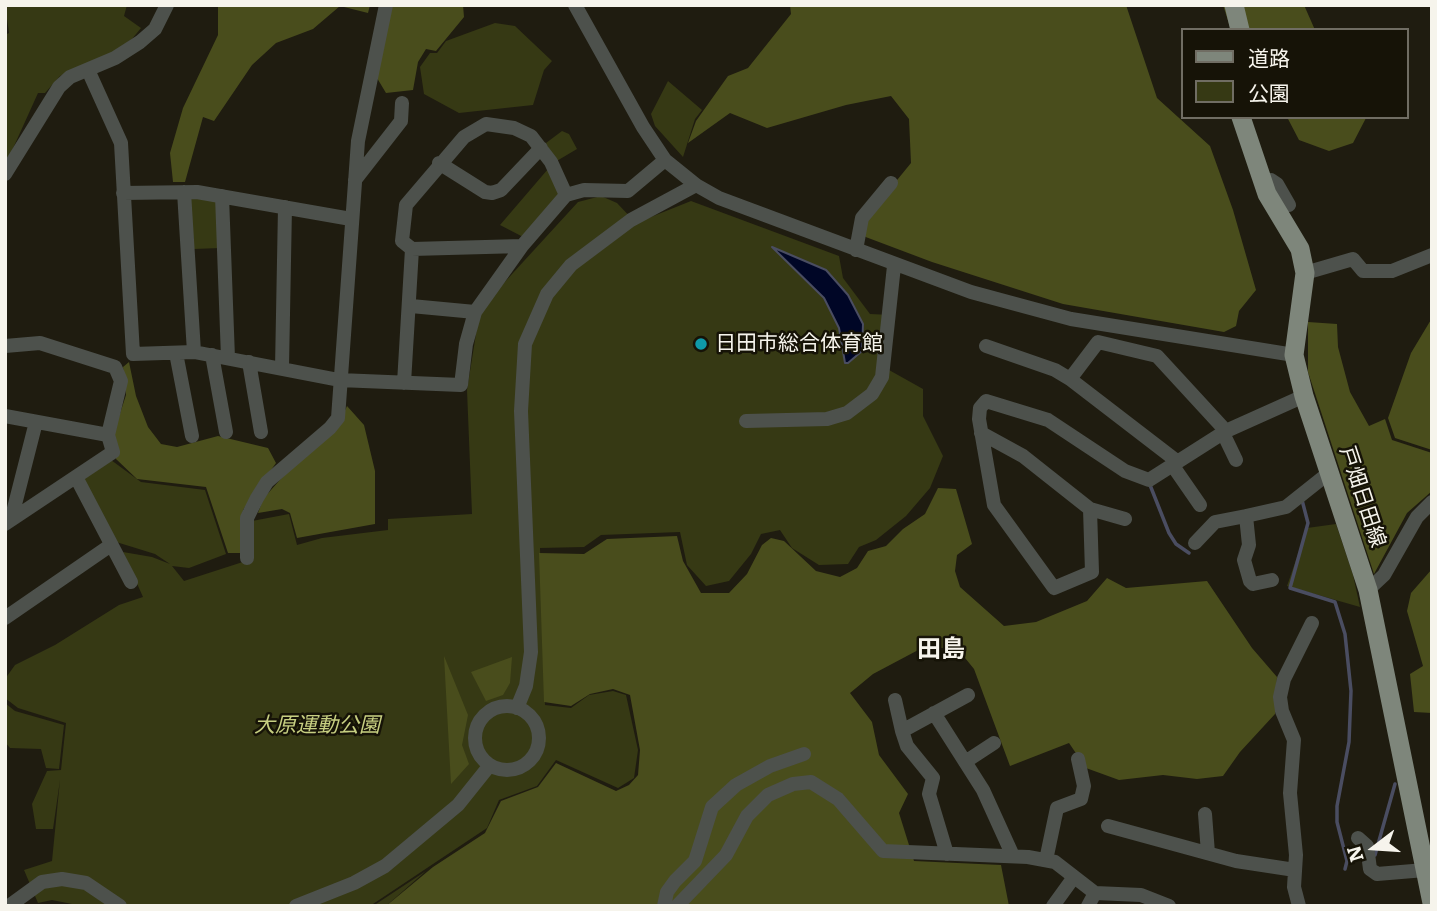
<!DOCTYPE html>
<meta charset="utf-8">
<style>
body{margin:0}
#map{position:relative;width:1437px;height:911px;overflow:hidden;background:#1f1c10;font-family:Literata,"Noto Sans JP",serif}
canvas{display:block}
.frame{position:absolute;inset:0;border:7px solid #f6f4ec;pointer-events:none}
.legend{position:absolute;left:1181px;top:28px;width:228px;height:91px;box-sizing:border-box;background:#161307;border:2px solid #706d63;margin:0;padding:9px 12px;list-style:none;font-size:21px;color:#f6f4ec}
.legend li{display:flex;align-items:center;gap:14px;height:35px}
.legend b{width:35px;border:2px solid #706d63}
.north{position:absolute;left:1339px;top:813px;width:70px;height:70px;-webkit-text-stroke:5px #161307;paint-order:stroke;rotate:253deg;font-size:19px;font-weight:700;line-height:28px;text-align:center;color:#f6f4ec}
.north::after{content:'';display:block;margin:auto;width:24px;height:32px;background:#f6f4ec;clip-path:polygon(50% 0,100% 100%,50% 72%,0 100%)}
</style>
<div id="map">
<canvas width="1437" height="911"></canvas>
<div class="frame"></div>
<ul class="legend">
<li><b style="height:9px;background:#7e867b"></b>道路</li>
<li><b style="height:19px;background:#363914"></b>公園</li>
</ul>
<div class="north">N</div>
</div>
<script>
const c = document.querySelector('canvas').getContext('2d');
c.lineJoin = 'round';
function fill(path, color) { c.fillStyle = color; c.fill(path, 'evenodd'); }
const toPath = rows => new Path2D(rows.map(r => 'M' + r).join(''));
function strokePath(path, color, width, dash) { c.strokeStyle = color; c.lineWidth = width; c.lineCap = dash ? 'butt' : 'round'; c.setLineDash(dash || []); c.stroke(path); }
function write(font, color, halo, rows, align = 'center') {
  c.font = font + ' Literata,"Noto Sans JP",serif'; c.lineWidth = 5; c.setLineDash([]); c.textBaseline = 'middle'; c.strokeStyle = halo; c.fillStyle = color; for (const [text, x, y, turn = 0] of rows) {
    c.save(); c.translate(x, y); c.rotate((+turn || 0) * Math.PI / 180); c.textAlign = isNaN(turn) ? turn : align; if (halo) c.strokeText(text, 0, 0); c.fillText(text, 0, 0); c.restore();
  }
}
const green = toPath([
 [5,5,127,5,124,16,141,28,132,39,106,57,60,76,45,93,38,93,5,166,5,35,9,33],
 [495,23,515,26,552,61,544,70,533,105,459,113,424,94,420,67,430,53,437,53,446,41],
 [668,81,702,110,695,119,683,157,655,126,651,114],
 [562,131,569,134,577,149,555,162,546,143],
 [548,169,561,196,525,238,500,225],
 [601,196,617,203,636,223,691,201,839,256,843,278,870,314,891,315,889,370,923,389,923,416,943,456,930,488,906,516,876,540,859,547,848,564,819,565,792,548,780,530,761,534,751,554,729,581,706,586,687,565,680,532,601,535,584,547,540,548,545,705,571,708,589,695,613,691,626,695,638,750,634,778,618,788,556,760,537,786,499,800,487,828,370,906,82,906,52,900,38,903,24,870,52,861,60,780,53,829,36,829,32,804,47,771,61,770,66,723,18,708,5,698,5,679,15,665,55,645,119,605,143,597,123,552,152,557,170,564,155,554,113,541,81,480,111,460,141,482,205,490,226,554,189,568,172,566,184,581,252,559,252,521,289,514,297,545,322,538,388,530,388,519,472,514,467,390,480,309,578,202],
 [190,197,218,200,220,248,194,249],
 [1336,524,1353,575,1360,607,1287,586,1307,528],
 [5,703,15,711,64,725,59,769,46,768,41,749,10,748,5,742],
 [426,871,386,906,373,906]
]);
const forest = toPath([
 [218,5,370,5,368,13,340,6,313,29,276,43,252,65,214,121,203,117,185,182,173,182,170,153,183,108,218,35],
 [390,5,463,5,464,17,436,51,426,49,418,62,413,90,386,93,374,73],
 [790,5,1126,5,1157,98,1210,146,1233,210,1256,290,1239,311,1236,326,1224,332,1063,304,932,262,863,236,866,218,911,163,909,119,891,96,846,105,767,128,730,113,688,143,696,121,728,76,748,68,791,14],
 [1223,5,1304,5,1315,30,1231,30],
 [1287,117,1366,117,1366,118,1353,143,1329,151,1299,140],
 [1432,318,1432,450,1395,438,1388,418,1411,353],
 [1308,322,1337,324,1338,347,1350,392,1369,426,1385,419,1392,440,1432,453,1432,491,1407,513,1374,574,1308,372],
 [129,362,136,396,148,427,161,444,177,447,218,436,268,448,276,463,243,510,241,553,228,553,206,487,137,479,116,459,114,432,126,395,123,367],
 [347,406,364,425,375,471,375,524,297,538,290,513,282,509,258,513,263,499,286,473,338,426],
 [938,488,956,489,972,544,957,555,955,571,960,587,1004,626,1036,622,1087,601,1107,578,1126,588,1207,581,1252,648,1277,677,1275,714,1240,752,1223,776,1197,779,1163,775,1119,780,1086,768,1069,743,1010,766,974,669,957,648,922,648,873,674,850,693,872,722,879,755,908,794,899,813,914,861,1001,865,1009,906,386,906,433,867,485,833,501,801,538,787,556,763,616,791,629,785,638,775,640,750,630,695,613,689,590,694,571,706,544,702,539,553,584,554,607,539,677,536,683,561,701,593,729,593,747,574,762,545,771,538,784,541,816,571,840,577,857,568,868,551,886,546,903,529,925,514],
 [1432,569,1432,713,1414,712,1410,674,1423,666,1407,611,1411,593],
 [444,656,468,715,462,745,469,764,451,784],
 [512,657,510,683,503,695,486,701,471,672]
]);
const water = toPath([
 [772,247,826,270,848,295,863,324,862,351,848,363,845,363,839,328,824,298,772,247]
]);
const stream = toPath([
 [1150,485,1169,533,1176,544,1189,553],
 [1302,500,1308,523,1290,588,1335,602,1345,634,1351,691,1349,742,1337,806,1337,822,1347,861,1345,869],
 [1375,855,1395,784]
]);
const minor = toPath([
 [575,5,643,127,665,160,696,185,719,198,971,292,1071,319,1294,355],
 [88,70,121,143,133,354,194,352,339,380,461,385,466,344,475,312,522,246,566,195,584,190,628,191,665,160],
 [439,163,485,192,492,193,501,190,541,148],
 [5,174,59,87,70,77,115,58,140,42,155,29,167,5],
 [355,180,401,121,402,103],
 [1262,183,1271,180,1277,184,1289,205],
 [184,192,194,352],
 [123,193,197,192,351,219],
 [222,196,228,358],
 [522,246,412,249,402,241,406,205,464,137,486,124,514,128,531,136,551,162,566,195],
 [856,250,862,218,891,183],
 [1305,273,1353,259,1363,271,1392,271,1432,255],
 [411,306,475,312],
 [5,346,40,343,115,367,121,381,108,435,113,452,5,524],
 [986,346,1055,370,1070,379,1178,462],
 [176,353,192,436],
 [212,355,226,432],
 [249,362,261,432],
 [282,368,285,207],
 [1070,379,1098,342,1157,356,1226,431],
 [404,383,412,249],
 [5,416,108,435],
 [746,421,827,419,847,413,872,394,882,377,894,266],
 [981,433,1023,456,1090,509,1125,519],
 [1223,433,1236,460],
 [1173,466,1200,505],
 [76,477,131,582],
 [1090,509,1092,572,1054,588,994,505,979,419,980,408,986,401,1048,420,1125,471,1149,480,1226,431,1304,396],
 [11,520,36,422],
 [1195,543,1215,522,1246,516],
 [247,558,247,518,257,498,267,482,330,428,338,418,358,141,386,5],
 [1272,580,1253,584,1250,581,1244,560,1249,545,1246,516,1286,507,1330,472],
 [1368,590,1384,575,1417,517,1432,502],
 [5,618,111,545],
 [895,700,902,731],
 '475 738a32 32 0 1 1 64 0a32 32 0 1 1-64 0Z',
 [517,708,526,686,531,652,521,411,525,344,547,294,571,265,631,220,696,185],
 [934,713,983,790,1013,856],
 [965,762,994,743],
 [1205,814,1208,853],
 [1108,826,1236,861,1295,870],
 [1358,838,1367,846,1370,869,1377,874,1425,870],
 [947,854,929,794,933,778,907,746,902,731,968,695],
 [1046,860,1057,808,1081,799,1084,786,1078,759],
 [9,906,42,882,62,879,86,883,120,906],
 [296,906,354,883,385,866,458,805,490,765],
 [664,906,667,892,675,881,695,861,712,807,736,785,770,766,804,754],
 [677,906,726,855,747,816,768,795,793,784,811,782,838,799,883,851,1028,857,1055,862,1095,893,1141,895,1169,906],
 [1053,906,1074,877],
 [1088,906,1095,893],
 [1299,906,1294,887,1296,855,1290,793,1294,740,1282,711,1280,697,1284,679,1312,623]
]);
const major = toPath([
 [1234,5,1240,30],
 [1241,117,1267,194,1300,249,1305,273,1294,355,1304,396,1368,590,1432,903]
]);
const markers = [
 [701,344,7,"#0f9aa8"]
];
const poiNames = [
 ["日田市総合体育館",715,344]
];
const streetNames = [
 ["戸畑日田線",1362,497,72]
];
const parkNames = [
 ["大原運動公園",317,726]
];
const quarterNames = [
 ["田島",941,650]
];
fill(green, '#363914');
fill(forest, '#494d1c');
fill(water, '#000626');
strokePath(water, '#4a4d61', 2);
strokePath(stream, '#4a4d61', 3.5);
strokePath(minor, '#4d514c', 14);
strokePath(major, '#7e867b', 19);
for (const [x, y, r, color] of markers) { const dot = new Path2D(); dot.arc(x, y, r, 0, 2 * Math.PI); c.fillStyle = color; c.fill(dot); strokePath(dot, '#161307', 2.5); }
write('21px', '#f6f4ec', '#161307', poiNames, 'left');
write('21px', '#f6f4ec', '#161307', streetNames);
write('italic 21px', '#c7cf81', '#161307', parkNames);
write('bold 24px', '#f6f4ec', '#161307', quarterNames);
</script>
